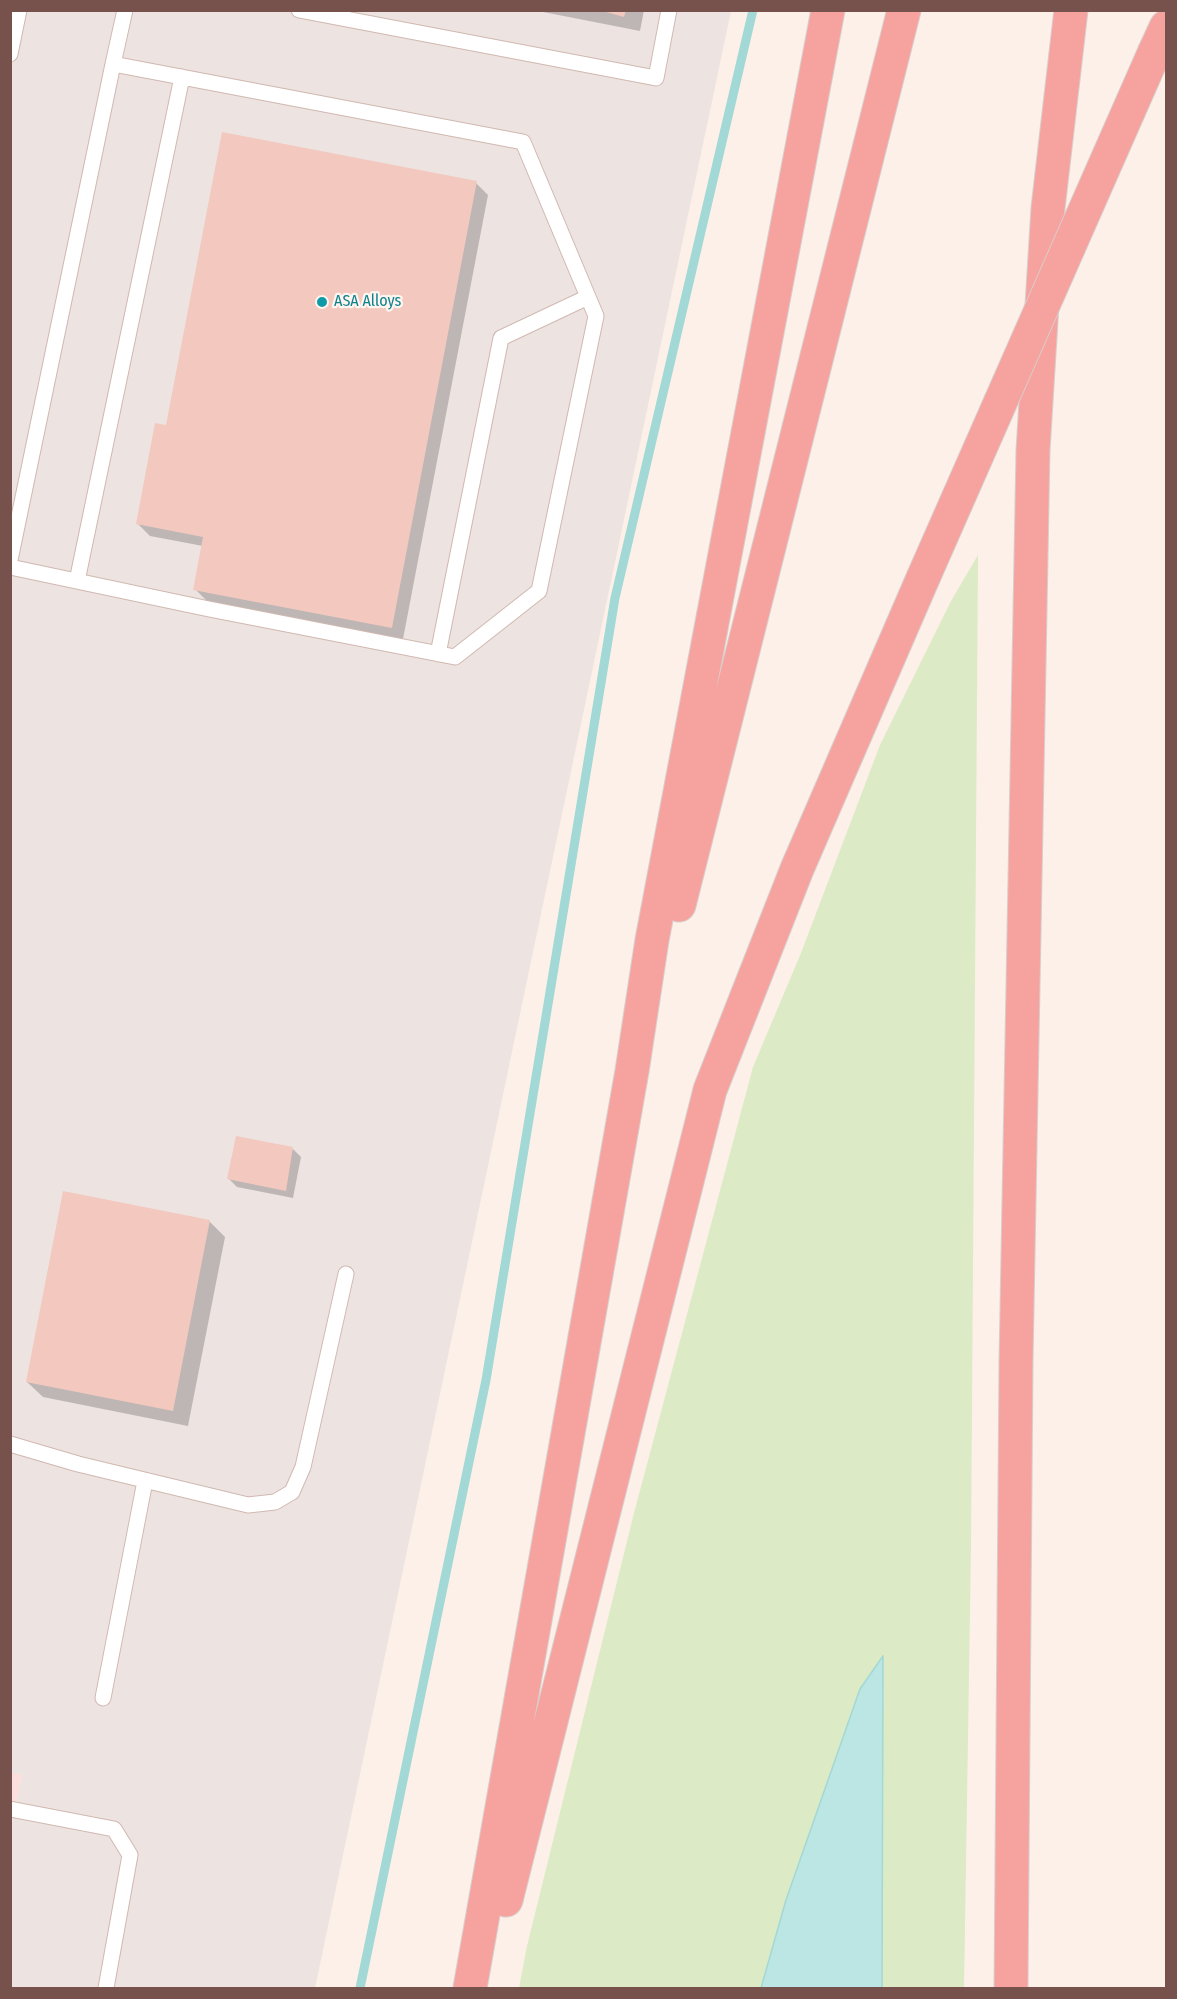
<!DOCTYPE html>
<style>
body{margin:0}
#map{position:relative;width:1177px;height:1999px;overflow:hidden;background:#fcf0e8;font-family:"Fira Sans Condensed",sans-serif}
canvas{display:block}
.frame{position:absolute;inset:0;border:12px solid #77514b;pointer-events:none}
</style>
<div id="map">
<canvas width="1177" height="1999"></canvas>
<div class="frame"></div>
</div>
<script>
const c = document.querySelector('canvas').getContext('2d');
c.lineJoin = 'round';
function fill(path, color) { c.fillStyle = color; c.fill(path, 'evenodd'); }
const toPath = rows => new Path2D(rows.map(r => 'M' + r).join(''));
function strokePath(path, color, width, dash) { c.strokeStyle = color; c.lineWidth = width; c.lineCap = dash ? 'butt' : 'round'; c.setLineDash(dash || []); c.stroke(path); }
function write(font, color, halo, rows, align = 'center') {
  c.font = font + ' "Fira Sans Condensed",sans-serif'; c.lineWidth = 4.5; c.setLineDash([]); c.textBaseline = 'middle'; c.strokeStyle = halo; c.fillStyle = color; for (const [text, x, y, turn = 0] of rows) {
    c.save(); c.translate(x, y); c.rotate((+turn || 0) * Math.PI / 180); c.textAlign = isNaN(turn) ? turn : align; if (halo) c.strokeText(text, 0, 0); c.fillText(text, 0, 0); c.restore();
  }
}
const commercial = toPath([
 [11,1772,22,1775,11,1828]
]);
const industrial = toPath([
 [11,11,731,11,315,1988,11,1988,11,1828,22,1775,10,1772]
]);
const green = toPath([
 [978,555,971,1546,964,1988,882,1988,882,1657,860,1689,786,1900,761,1988,519,1988,527,1946,634,1513,753,1067,801,953,880,745,951,601]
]);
const water = toPath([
 [883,1656,882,1988,761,1988,786,1900,860,1689,883,1656]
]);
const shadow = toPath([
 [533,10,644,10,640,31],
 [476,183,488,195,403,639,207,601,195,589,203,546,150,536,138,524,167,426],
 [293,1149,301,1157,293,1198,237,1187,229,1179],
 [209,1221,225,1237,188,1426,43,1397,27,1382]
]);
const stream = toPath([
 [360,1988,486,1380,615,598,753,10]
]);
const building = toPath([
 [599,10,626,10,624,17],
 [222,132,477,181,392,628,193,590,203,537,136,524,155,423,166,425],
 [236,1136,293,1147,286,1191,227,1179],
 [63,1191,210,1220,173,1411,26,1382]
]);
const service = toPath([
 [299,10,656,78,669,10],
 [10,54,19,10],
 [113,64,125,10],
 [10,560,113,64,523,142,596,316,539,591,455,657,209,609,10,567],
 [77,581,182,77],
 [438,654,501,338,588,297],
 [10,1444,78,1464,248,1505,275,1502,292,1492,303,1467,346,1274],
 [103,1698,145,1481],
 [10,1809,114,1829,130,1855,106,1988]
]);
const motorway = toPath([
 [1155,51,1166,27],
 [679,905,904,10],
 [506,1900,710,1090,797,869,923,578],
 [470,1988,632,1071,652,940,828,10],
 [1011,1988,1016,1361,1033,450,1048,208,1071,10]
]);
const motorwayBridge = toPath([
 [923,578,1155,51]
]);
const markers = [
 [322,302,6,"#0f9aa8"]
];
const cultureNames = [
 ["ASA Alloys",334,302]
];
fill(commercial, '#fcdedc');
fill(industrial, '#ede4e1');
fill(green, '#dceac6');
fill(water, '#bce6e3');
strokePath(water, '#a2d8d5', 1.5);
fill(shadow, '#0003');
strokePath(stream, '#a2d8d5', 9);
fill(building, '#f2c8bf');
strokePath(service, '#d1b8b0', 17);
strokePath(motorway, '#d9cecd', 35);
strokePath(service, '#fff', 15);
strokePath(motorway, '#f6a39f', 33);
strokePath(motorwayBridge, '#d9cecd', 35, []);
strokePath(motorwayBridge, '#f6a39f', 33);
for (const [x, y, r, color] of markers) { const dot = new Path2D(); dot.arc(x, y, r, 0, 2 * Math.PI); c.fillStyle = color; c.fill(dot); strokePath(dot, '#fff5ee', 2); }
write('16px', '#0d838f', '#fff5ee', cultureNames, 'left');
</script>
